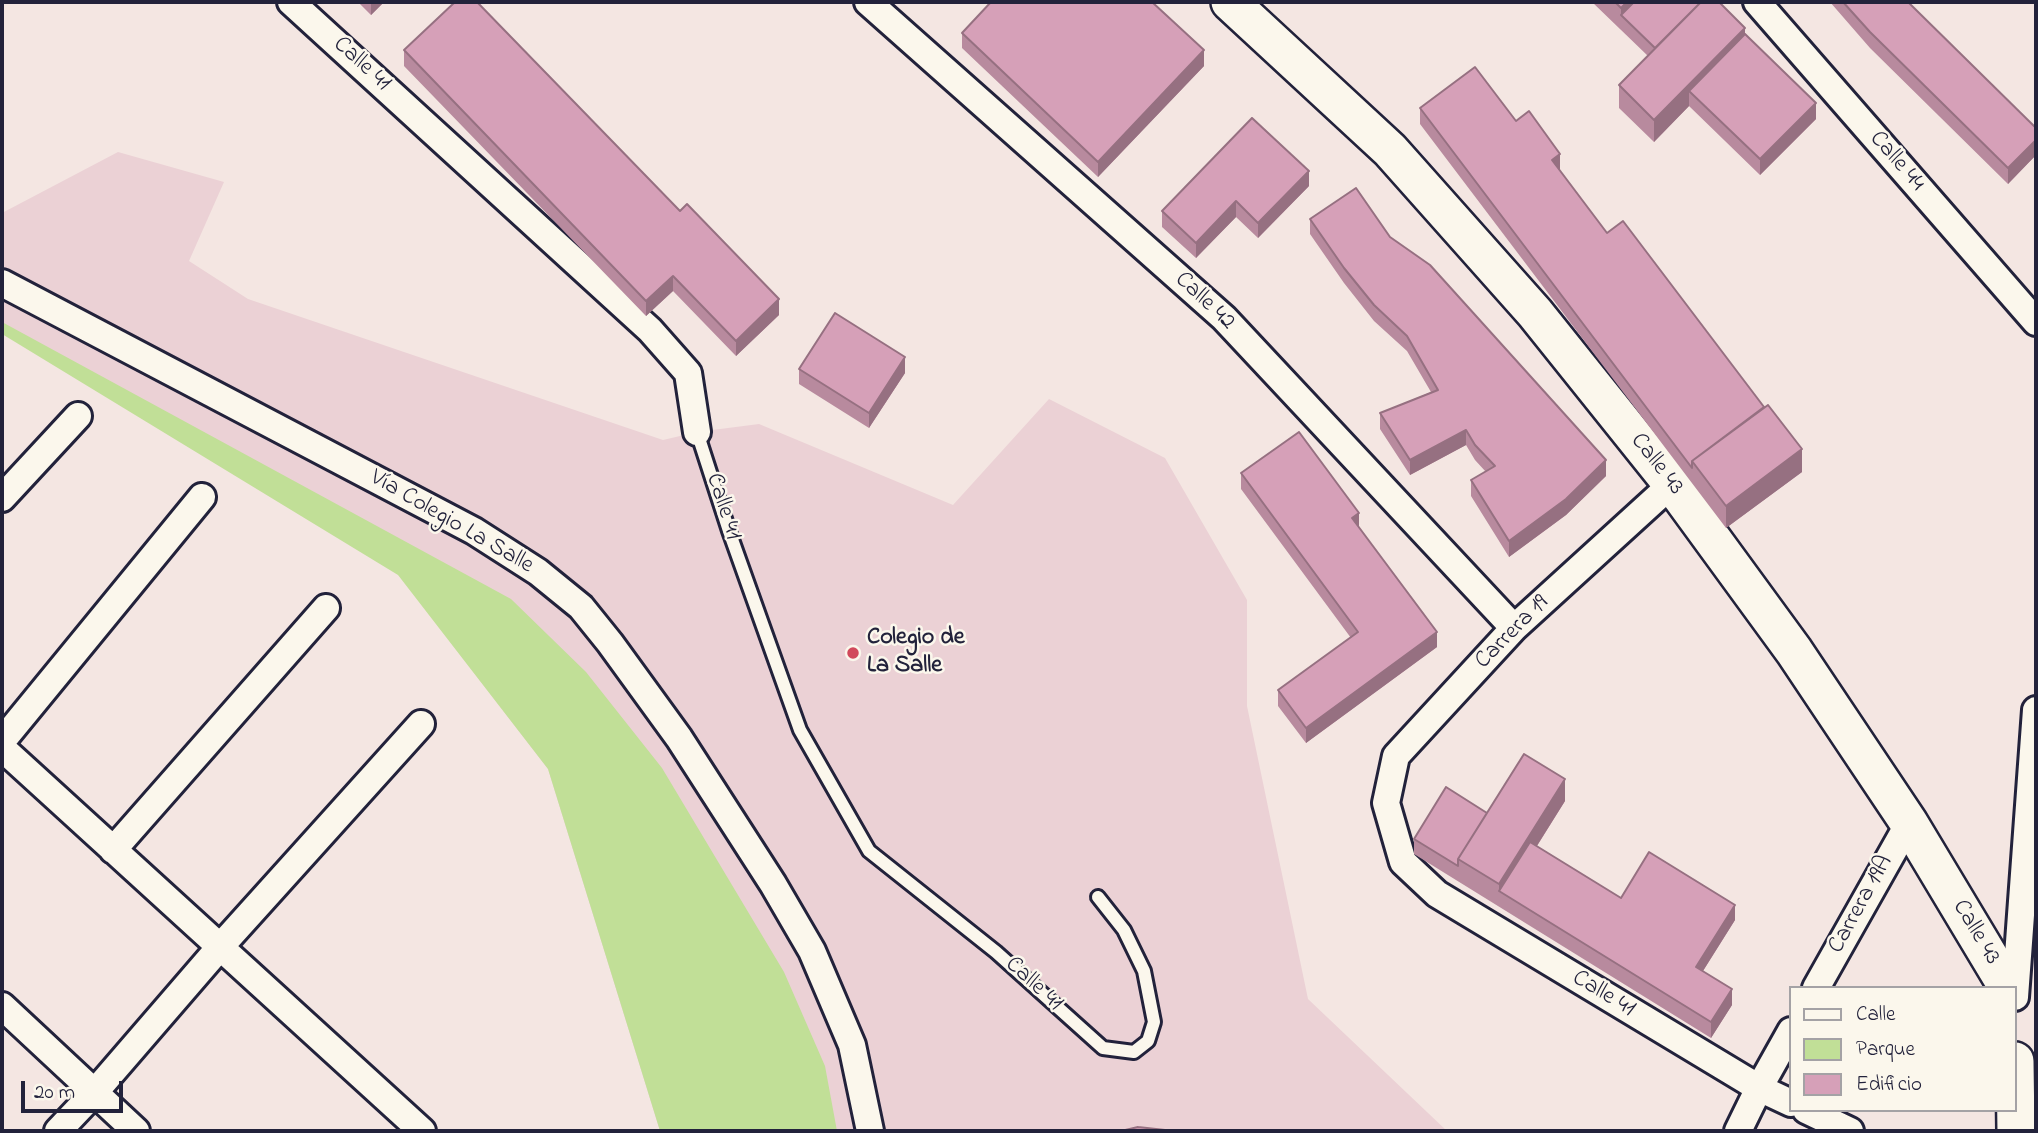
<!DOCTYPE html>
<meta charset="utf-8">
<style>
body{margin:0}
#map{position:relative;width:2038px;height:1133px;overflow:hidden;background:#f4e6e2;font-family:"Indie Flower",sans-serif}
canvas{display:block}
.frame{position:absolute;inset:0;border:4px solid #22223b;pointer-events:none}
.legend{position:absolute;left:1789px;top:986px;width:228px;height:126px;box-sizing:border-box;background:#fbf7ec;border:2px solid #a4a2a5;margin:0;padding:9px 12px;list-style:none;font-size:21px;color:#22223b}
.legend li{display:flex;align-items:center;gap:14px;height:35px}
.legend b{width:35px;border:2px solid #a4a2a5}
.scale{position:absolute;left:21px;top:1081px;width:102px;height:32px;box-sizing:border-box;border:4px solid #22223b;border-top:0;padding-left:9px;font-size:21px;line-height:24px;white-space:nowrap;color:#22223b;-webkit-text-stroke:5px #fbf7ec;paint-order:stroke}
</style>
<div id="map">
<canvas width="2038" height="1133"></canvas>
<div class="frame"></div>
<ul class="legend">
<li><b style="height:9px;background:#fbf7ec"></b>Calle</li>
<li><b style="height:19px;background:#c1df97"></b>Parque</li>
<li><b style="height:19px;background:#d6a0b8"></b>Edificio</li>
</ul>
<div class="scale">20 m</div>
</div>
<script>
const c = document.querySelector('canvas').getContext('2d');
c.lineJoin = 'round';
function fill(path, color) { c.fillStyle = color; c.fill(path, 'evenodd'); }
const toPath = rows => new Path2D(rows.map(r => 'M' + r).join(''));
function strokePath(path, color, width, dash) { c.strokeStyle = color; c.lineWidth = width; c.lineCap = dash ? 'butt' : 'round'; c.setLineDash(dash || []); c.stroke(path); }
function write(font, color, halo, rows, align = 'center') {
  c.font = font + ' "Indie Flower",sans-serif'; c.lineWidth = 5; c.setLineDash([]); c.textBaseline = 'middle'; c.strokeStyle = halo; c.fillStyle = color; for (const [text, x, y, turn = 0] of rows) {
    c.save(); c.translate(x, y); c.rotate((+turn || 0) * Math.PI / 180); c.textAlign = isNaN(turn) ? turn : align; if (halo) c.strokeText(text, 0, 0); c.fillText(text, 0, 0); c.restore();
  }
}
const built = toPath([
 [118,152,224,182,189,261,248,299,663,440,697,432,759,424,953,505,1049,399,1165,458,1247,600,1247,706,1308,999,1447,1131,660,1131,548,769,398,574,2,333,2,213]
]);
const green = toPath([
 [2,322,511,599,586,672,662,768,784,972,825,1066,837,1131,660,1131,548,769,398,575,2,334]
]);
const lane = toPath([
 [697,432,729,531,800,730,869,851,996,952,1103,1048,1134,1052,1148,1041,1154,1022,1144,971,1124,930,1098,897]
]);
const street = toPath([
 [291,2,650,330,688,373,697,432],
 [868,2,1224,318,1514,628],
 [1757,2,2036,322],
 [2,283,474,531,538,572,581,607,610,643,679,738,773,884,812,951,852,1045,870,1131],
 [1672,484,1514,628,1396,756,1386,803,1403,862,1437,894,1759,1088,1791,1103],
 [2,498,78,416],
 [2,741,202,497],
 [2,748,422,1131],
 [113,850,326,608],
 [1816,988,1909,823],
 [2015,997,2036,710],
 [2,1006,136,1131],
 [1806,1110,1850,1131],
 [58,1131,94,1093,220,947,421,724],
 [1738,1131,1759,1088,1791,1031]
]);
const secondary = toPath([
 [1230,2,1390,150,1535,313,1672,484,1794,651,1909,823,2008,988],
 [2015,1061,2016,1131]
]);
const wall = toPath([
 [358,2,384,2,371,15],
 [1592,2,1719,2,1816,119,1760,175,1689,106,1654,142,1619,108,1619,85,1648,56],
 [1830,2,1908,2,2036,128,2036,155,2008,184,1870,48],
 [962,33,1204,66,1098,177,962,48],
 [404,50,779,315,736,356,673,291,646,316,404,66],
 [1420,108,1516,121,1560,169,1559,170,1607,233,1802,472,1726,528,1420,124],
 [1309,186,1258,238,1236,217,1196,258,1162,227,1162,211],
 [1310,219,1390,237,1606,476,1566,515,1509,557,1471,496,1471,480,1486,472,1475,460,1466,445,1410,475,1380,429,1380,413,1431,392,1407,351,1374,321,1344,283,1310,234],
 [799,369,905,373,869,428,799,384],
 [1241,473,1359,527,1437,647,1306,743,1278,706,1278,690,1351,638,1241,489],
 [1565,801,1537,846,1621,898,1735,920,1703,971,1732,1005,1711,1038,1414,854,1414,839,1487,812]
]);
const shadedWall = toPath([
 [371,2,384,2,371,15],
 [1627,2,1649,2,1621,15,1621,30,1621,8],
 [1745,28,1745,50,1689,91,1689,106,1654,142,1654,120],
 [1204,50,1204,66,1098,177,1098,162],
 [1816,103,1816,119,1760,175,1760,159],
 [2036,140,2036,155,2008,184,2008,168],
 [1560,154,1560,169,1552,175,1552,160],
 [1309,171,1309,186,1258,238,1258,223],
 [1236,201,1236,217,1196,258,1196,243],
 [673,276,673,291,646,316,646,301],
 [779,299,779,315,736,356,736,341],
 [905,357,905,373,869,428,869,413],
 [1466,430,1466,445,1410,475,1410,460],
 [1802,449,1802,472,1726,528,1726,506],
 [1606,460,1606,476,1566,515,1509,557,1509,541],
 [1359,513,1359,529,1352,518],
 [1437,632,1437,647,1306,743,1306,728],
 [1565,779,1565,801,1506,895,1499,891,1499,906,1499,884],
 [1735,905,1735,920,1696,982,1696,967],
 [1732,989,1732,1005,1711,1038,1711,1022]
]);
const building = toPath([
 [455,2,477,2,680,211,687,204,779,299,736,341,673,276,646,301,404,50,455,2],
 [991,2,1152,2,1204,50,1098,162,962,33,991,2],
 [1615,2,1627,2,1621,8,1615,2],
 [1634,2,1701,2,1655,48,1621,15,1634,2],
 [1701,2,1719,2,1745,28,1654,120,1619,85,1701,2],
 [1843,2,1908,2,2036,128,2036,140,2008,168,1870,32,1843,2],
 [1745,34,1816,103,1760,159,1689,91,1745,34],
 [1475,67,1516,121,1529,111,1560,154,1552,160,1607,233,1623,221,1764,407,1692,461,1692,468,1420,108,1475,67],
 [1252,118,1309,171,1258,223,1236,201,1196,243,1162,211,1252,118],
 [1356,188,1390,237,1430,265,1606,460,1566,499,1509,541,1471,480,1495,466,1475,445,1466,430,1410,460,1380,413,1438,390,1407,336,1374,305,1344,268,1310,219,1356,188],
 [835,313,905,357,869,413,799,369,835,313],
 [1768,405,1802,449,1726,506,1692,461,1768,405],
 [1299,432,1359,513,1352,518,1437,632,1306,728,1278,690,1358,632,1241,473,1299,432],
 [1524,754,1565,779,1499,884,1458,859,1524,754],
 [1446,787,1487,813,1458,859,1458,866,1414,839,1446,787],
 [1530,842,1621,898,1649,852,1735,905,1696,967,1732,989,1711,1022,1499,891,1530,842],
 [1138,1127,1174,1131,1121,1131,1138,1127]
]);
const markers = [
 [853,653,7,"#d1495b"]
];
const streetNames = [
 ["Calle 41",361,65,42],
 ["Calle 44",1896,162,49],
 ["Calle 42",1204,302,43],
 ["Calle 43",1656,465,52],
 ["Calle 41",722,507,72],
 ["Vía Colegio La Salle",451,523,30],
 ["Carrera 19",1513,633,-45],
 ["Carrera 19A",1862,905,-61],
 ["Calle 43",1975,933,59],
 ["Calle 41",1033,985,42],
 ["Calle 41",1603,995,31]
];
const poiNames = [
 ["Colegio de",867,639],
 ["La Salle",867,667]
];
fill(built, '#ebd1d5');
fill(green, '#c1df97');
strokePath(lane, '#22223b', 18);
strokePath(street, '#22223b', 32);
strokePath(secondary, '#22223b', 42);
strokePath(lane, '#fbf7ec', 12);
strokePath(street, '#fbf7ec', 26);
strokePath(secondary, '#fbf7ec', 37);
fill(wall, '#b88a9e');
fill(shadedWall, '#967081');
fill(building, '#d6a0b8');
strokePath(building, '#967081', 2);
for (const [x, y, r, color] of markers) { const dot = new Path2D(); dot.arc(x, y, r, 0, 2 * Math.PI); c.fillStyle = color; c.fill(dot); strokePath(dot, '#fbf7ec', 2.5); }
write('24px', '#22223b', '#fbf7ec', streetNames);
write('bold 24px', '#22223b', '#fbf7ec', poiNames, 'left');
</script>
